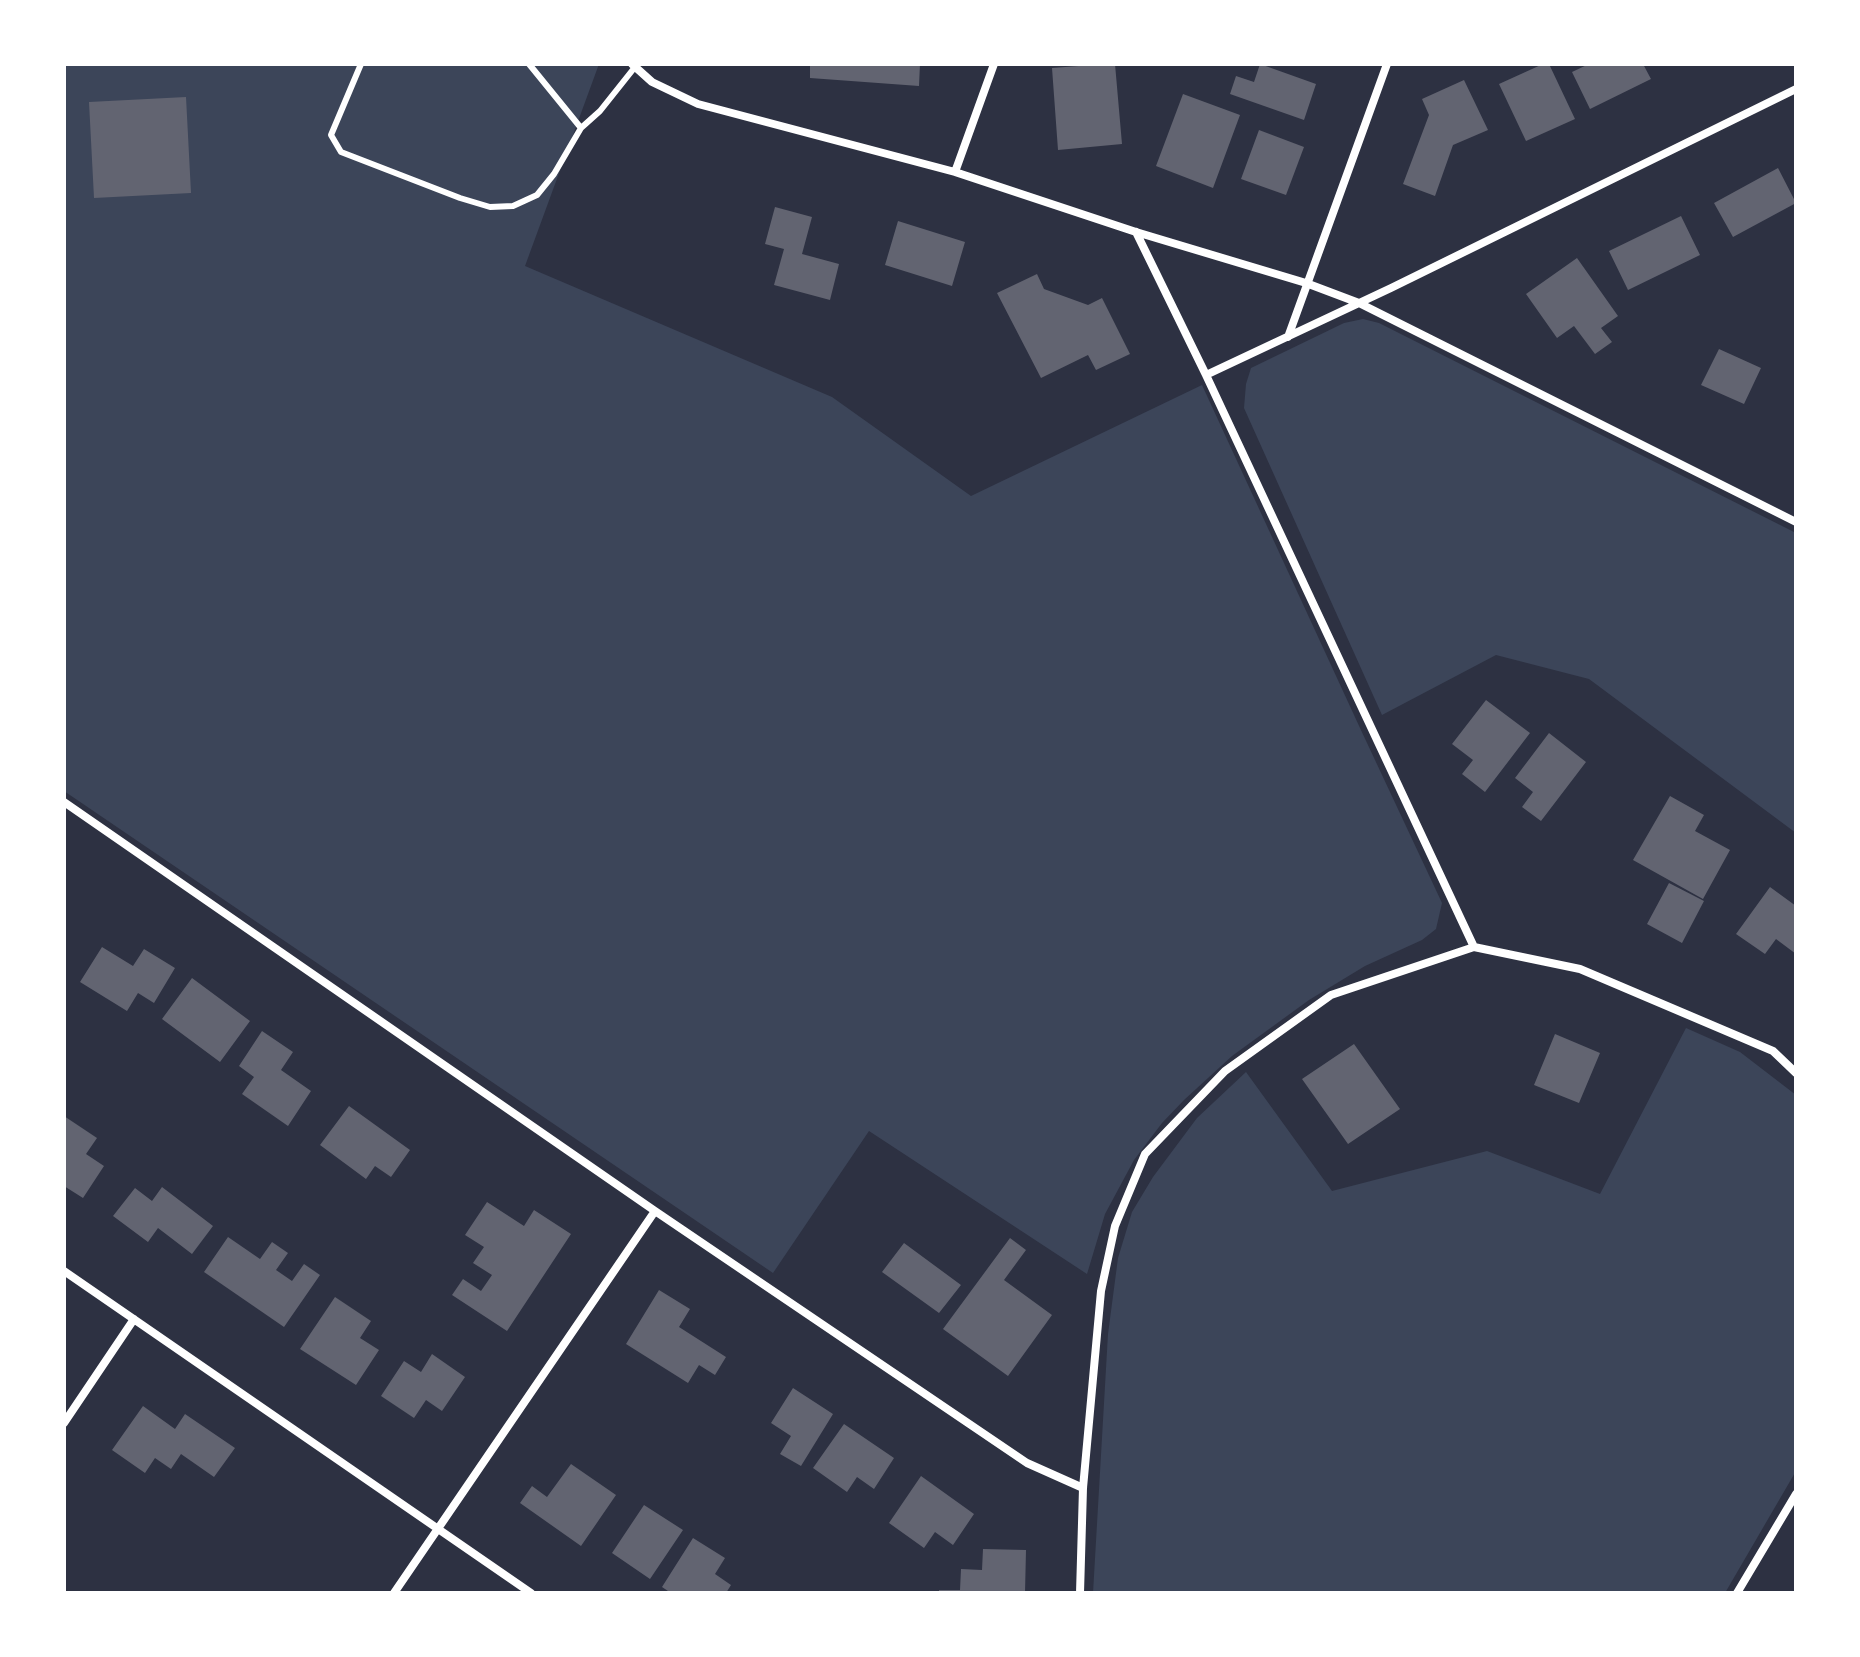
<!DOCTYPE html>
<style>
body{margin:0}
#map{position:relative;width:1860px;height:1657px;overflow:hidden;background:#2d3142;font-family:"Titillium Web",sans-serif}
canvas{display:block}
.frame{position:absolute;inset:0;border:66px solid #fff;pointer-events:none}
</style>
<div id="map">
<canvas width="1860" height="1657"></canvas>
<div class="frame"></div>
</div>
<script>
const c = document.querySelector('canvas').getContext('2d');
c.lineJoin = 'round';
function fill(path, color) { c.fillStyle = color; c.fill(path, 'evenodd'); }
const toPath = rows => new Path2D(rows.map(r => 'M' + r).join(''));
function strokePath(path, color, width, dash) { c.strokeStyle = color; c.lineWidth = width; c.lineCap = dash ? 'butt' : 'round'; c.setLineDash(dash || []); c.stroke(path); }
const green = toPath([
 [64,64,599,64,525,266,832,397,971,496,1202,385,1360,728,1442,903,1436,929,1422,940,1365,966,1309,1000,1232,1056,1184,1100,1162,1123,1134,1160,1105,1214,1087,1274,869,1131,773,1273,64,791],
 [1363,319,1379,323,1796,533,1796,833,1589,679,1496,655,1382,715,1244,408,1246,384,1251,368,1344,323],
 [1686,1028,1740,1052,1796,1095,1796,1471,1725,1593,1093,1593,1108,1334,1118,1258,1132,1212,1153,1177,1197,1118,1246,1072,1332,1191,1487,1151,1600,1194]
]);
const building = toPath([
 [810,64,920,64,919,86,810,78],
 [1105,64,1115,64,1122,144,1058,150,1052,68],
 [1260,64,1316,84,1304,120,1230,94,1236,76,1254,82],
 [1543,64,1549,64,1575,119,1526,141,1499,84],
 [1589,64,1643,64,1651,79,1590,109,1572,72],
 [1464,80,1488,130,1453,145,1435,196,1403,184,1429,115,1422,99],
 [1183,94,1240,115,1213,188,1156,166],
 [186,97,191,193,94,198,89,102],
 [1259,130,1304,147,1286,195,1241,179],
 [1778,168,1796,203,1733,237,1714,203],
 [775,207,812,217,802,254,839,264,830,300,774,285,784,249,765,244],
 [1681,216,1700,255,1628,290,1609,251],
 [898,221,965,242,952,286,885,265],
 [1577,258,1618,316,1601,328,1612,342,1595,354,1574,326,1557,338,1526,294],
 [1037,274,1044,289,1088,305,1102,298,1130,354,1096,370,1088,355,1041,378,997,293],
 [1719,349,1761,368,1744,404,1701,385],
 [1486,700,1530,733,1485,792,1462,774,1473,760,1452,744],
 [1549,733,1586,762,1541,821,1522,807,1533,792,1515,778],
 [1670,796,1704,815,1695,831,1730,850,1703,899,1633,860],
 [1669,883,1704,901,1682,943,1647,924],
 [1770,887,1796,906,1796,954,1776,939,1765,954,1736,934],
 [102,947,133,966,144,949,175,968,154,1003,138,993,127,1011,80,982],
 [192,978,250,1021,220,1062,162,1019],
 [262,1031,293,1052,281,1070,311,1091,288,1126,242,1094,254,1077,239,1066],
 [1555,1034,1600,1053,1579,1103,1534,1085],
 [1354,1044,1400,1109,1348,1144,1302,1079],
 [349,1106,410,1150,391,1177,375,1166,366,1179,320,1145],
 [64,1116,97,1138,86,1154,104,1166,83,1198,64,1186],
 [162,1187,213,1226,192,1254,158,1228,148,1242,113,1216,135,1188,152,1201],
 [487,1202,524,1226,534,1210,571,1234,507,1331,452,1295,463,1279,481,1291,492,1275,473,1263,484,1247,465,1235],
 [228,1237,260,1259,272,1242,288,1253,276,1270,292,1281,304,1264,320,1275,284,1327,204,1272],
 [1010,1238,1026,1250,1004,1280,1052,1315,1008,1376,943,1329],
 [904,1243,961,1285,939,1313,882,1272],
 [659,1290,690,1309,679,1327,726,1357,715,1375,699,1365,688,1383,626,1344],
 [335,1297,371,1321,360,1338,379,1350,356,1385,300,1349],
 [432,1354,465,1377,442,1411,426,1400,414,1418,381,1396,404,1361,421,1372],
 [793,1388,833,1414,801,1466,780,1454,791,1436,771,1423],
 [143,1406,175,1429,185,1414,235,1448,214,1477,181,1454,171,1469,155,1458,145,1473,112,1450],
 [844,1424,894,1458,874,1489,857,1477,847,1492,813,1468],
 [571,1464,616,1495,581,1546,520,1503,532,1486,547,1497],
 [921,1476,974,1514,953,1545,935,1532,924,1548,889,1523],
 [644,1505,683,1530,650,1579,612,1553],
 [693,1538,725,1558,715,1574,731,1585,726,1593,671,1593,662,1587],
 [983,1549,1026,1550,1025,1593,939,1593,939,1590,960,1590,961,1569,982,1570]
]);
const service = toPath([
 [361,64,331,135,341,152,460,198,490,207,513,206,537,195,554,174,581,128],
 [529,64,581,128,600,111,635,67]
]);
const minor = toPath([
 [632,64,652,82,698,104,955,172,1136,232,1306,283,1359,303,1796,522],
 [955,172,994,64],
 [1136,232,1206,375,1474,947],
 [1288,337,1387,64],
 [1206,375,1391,288,1796,89],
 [64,802,655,1211,1027,1463,1083,1488],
 [64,1271,531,1593],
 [64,1423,134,1319],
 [394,1593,655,1211],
 [1080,1593,1083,1488,1101,1291,1115,1226,1145,1154,1225,1071,1331,995,1474,947,1580,969,1773,1051,1796,1073],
 [1737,1593,1796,1494]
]);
fill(green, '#3c4559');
fill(building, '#626471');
strokePath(service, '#fff', 6);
strokePath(minor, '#fff', 8);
</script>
